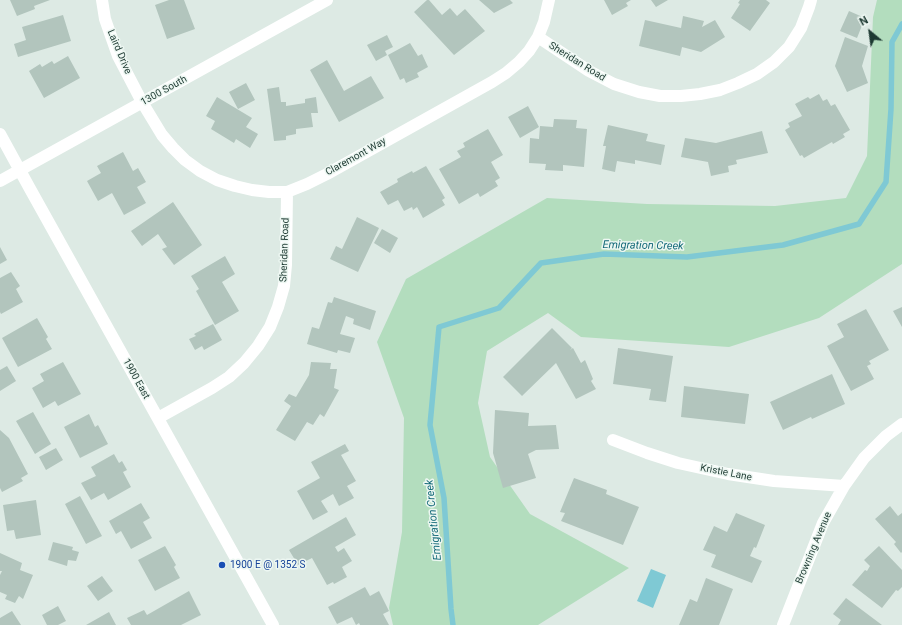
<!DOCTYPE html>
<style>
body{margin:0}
#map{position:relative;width:902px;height:625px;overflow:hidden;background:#ddeae4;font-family:Roboto,sans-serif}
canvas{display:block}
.north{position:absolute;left:850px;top:12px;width:40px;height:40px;-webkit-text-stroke:3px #edf7f2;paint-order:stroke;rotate:331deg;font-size:11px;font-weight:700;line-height:16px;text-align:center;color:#1d3a32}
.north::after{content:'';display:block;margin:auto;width:14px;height:18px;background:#1d3a32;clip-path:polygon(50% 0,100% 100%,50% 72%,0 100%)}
</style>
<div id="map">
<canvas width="902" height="625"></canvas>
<div class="north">N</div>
</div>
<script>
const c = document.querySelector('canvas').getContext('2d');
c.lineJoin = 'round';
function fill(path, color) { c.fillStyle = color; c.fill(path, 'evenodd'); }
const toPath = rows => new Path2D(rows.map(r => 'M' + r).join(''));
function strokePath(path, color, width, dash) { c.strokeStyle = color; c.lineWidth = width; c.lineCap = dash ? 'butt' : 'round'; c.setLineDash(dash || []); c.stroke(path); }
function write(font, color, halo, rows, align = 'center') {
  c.font = font + ' Roboto,sans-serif'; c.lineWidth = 3; c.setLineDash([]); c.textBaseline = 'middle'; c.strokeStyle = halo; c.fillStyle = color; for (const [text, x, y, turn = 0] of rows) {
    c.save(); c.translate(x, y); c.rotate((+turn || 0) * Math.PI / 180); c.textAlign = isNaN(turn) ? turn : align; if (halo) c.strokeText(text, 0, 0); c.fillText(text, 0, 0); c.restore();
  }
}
const green = toPath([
 [877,0,902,0,902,264,819,318,729,347,581,337,548,313,487,351,478,403,490,457,530,514,629,568,538,625,393,625,389,608,402,532,404,418,377,342,406,279,547,198,647,204,775,206,846,198,867,156,873,17]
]);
const water = toPath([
 [651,569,666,575,653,608,637,601]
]);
const stream = toPath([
 [453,625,451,609,444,498,430,425,439,327,499,308,541,263,604,254,687,257,783,245,859,224,886,182,891,109,892,42,902,24]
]);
const building = toPath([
 [10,0,50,0,34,6,35,9,17,16],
 [169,0,184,0,195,29,167,39,155,5],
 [427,0,429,0,442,15,450,8,457,16,465,9,485,31,454,55,414,12],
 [479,0,510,0,513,3,494,13],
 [604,0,631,0,626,3,628,6,612,15],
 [651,0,668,0,656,7],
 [740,0,766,0,770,3,750,31,731,18,740,4,738,3],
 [849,11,865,18,857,38,840,31],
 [63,15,71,41,18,57,14,44,26,40,22,27],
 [683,16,704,21,702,27,715,20,725,37,701,52,682,47,680,56,639,46,645,20,681,28],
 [387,35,393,47,385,51,387,55,376,61,367,45],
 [845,37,868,46,862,66,868,83,847,92,835,66],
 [410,43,418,56,422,54,428,67,417,73,419,77,406,83,404,78,400,80,388,55],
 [68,56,80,78,44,98,29,71,40,64,42,67,52,61,54,64],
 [327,60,344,91,371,76,384,98,339,122,310,70],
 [246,83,255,100,238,109,229,92],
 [279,87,281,102,286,102,286,106,305,103,305,99,316,97,318,113,311,113,313,127,296,129,296,134,286,136,286,140,274,141,267,89],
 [819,94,823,101,827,99,831,106,835,104,850,130,843,134,845,137,833,144,832,142,804,158,802,155,800,156,785,130,790,127,788,123,802,116,795,104,808,97,810,99],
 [217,97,252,118,246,127,258,134,250,148,236,139,234,143,211,129,215,121,206,116],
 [528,106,539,127,520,138,508,117],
 [554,119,577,120,576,128,587,129,584,167,563,165,563,171,545,170,546,164,529,163,530,138,539,139,540,126,553,127],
 [608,125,648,134,646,141,665,145,661,165,635,160,635,164,617,161,615,172,602,169,606,146,603,146],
 [488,129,503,155,491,162,500,178,495,181,498,186,480,197,478,193,459,204,439,169,461,157,457,151,465,147,463,143],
 [762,131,768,153,736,160,737,164,728,166,729,172,711,176,708,162,681,157,685,138,716,143],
 [123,152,133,171,138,168,146,182,137,187,146,203,124,215,112,193,98,201,87,181,101,173,97,166],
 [426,166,445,198,442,200,445,205,423,218,417,207,413,210,412,207,404,211,398,200,388,205,380,192,398,182,397,179,412,171,413,173],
 [173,202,202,245,174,265,162,249,167,247,158,234,142,246,131,231],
 [357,217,379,228,358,272,330,259,336,246,342,249],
 [382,229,398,238,390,253,374,243],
 [0,247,7,260,0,264],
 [225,256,235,274,222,282,239,311,215,325,196,291,199,289,191,276],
 [11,272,20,286,16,289,23,302,1,314,0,312,0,278],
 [334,297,376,311,370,330,353,324,354,319,346,316,340,334,355,338,350,353,338,350,337,353,307,344,312,327,319,329,328,302,332,303],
 [902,307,902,327,893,311],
 [866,309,889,350,869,361,871,364,867,366,874,379,851,391,827,346,844,337,837,324],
 [37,318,48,337,46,339,52,349,18,367,2,338],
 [213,324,222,340,204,350,202,346,195,350,189,339,196,336,194,334],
 [552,328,572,348,570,350,573,348,581,363,585,360,593,379,591,381,596,389,576,399,556,363,522,396,503,377],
 [618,348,673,356,666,402,649,400,651,389,613,384],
 [63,362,81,394,58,406,55,401,43,408,32,388,44,381,40,374],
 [311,362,331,363,330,369,337,369,334,388,339,390,324,417,320,414,313,425,307,422,295,441,276,430,291,406,284,401,289,394,296,397,309,375],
 [7,366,16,381,0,391,0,370],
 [832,374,845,404,812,419,811,417,783,430,770,402],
 [684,386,749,394,745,424,681,417],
 [495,410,529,413,528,426,556,425,559,449,536,450,528,454,536,478,503,488,493,453],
 [33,412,51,444,35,454,16,421],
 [89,414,95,427,98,425,108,444,80,458,64,427],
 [0,430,9,438,28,474,21,478,23,481,2,492,0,488],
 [345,444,349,451,341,455,356,481,347,486,354,498,339,506,333,494,321,501,328,512,313,520,297,491,320,478,311,462],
 [56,448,63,460,46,470,39,457],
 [114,454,119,463,122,461,127,470,123,472,131,487,108,500,104,493,91,500,81,483,96,476,91,467],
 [574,478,607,490,606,494,639,507,623,545,561,521,565,513,560,512],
 [80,496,102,536,86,544,65,504],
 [36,500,41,535,16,539,14,530,7,531,3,505],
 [141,503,150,518,143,522,152,538,131,549,121,531,116,534,109,521],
 [890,506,898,516,902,513,902,552,901,553,894,544,896,542,875,519],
 [736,513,765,525,756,548,754,547,750,556,762,561,752,583,711,567,716,555,703,550,714,526,727,532],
 [346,517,356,535,335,547,338,552,344,548,352,561,342,567,347,577,334,584,333,582,327,585,312,558,298,565,289,550],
 [53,542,73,547,72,550,79,552,76,561,68,560,67,566,48,560],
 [165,546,176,565,174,567,180,578,155,591,138,560],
 [879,546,902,570,902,587,898,591,896,590,882,608,852,585,865,570,867,571,870,566,864,560],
 [0,553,22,563,20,570,33,575,23,599,19,596,15,603,5,599,7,595,0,592,0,575,2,571,0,571],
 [102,576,113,591,98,601,87,586],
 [706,578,733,589,719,625,679,625,690,599,697,602],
 [365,587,370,596,379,591,389,611,383,614,389,625,360,625,359,623,356,625,352,617,337,624,328,607],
 [189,591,201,615,181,625,131,625,127,618,144,610,147,615],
 [846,598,882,625,838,625,841,620,833,614],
 [58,606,66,621,58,625,47,625,42,615],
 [12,611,21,625,0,625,0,618],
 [109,612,116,625,86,625]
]);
const minor = toPath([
 [102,0,105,19,118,56,142,102,162,135,173,148,185,160,200,171,217,180,235,186,252,190,269,192,287,192,307,184,327,174,492,82,506,73,519,62,529,51,538,37,544,22,549,0],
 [538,37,589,71,614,84,639,92,660,96,681,96,700,94,720,90,738,83,757,74,774,62,789,47,801,28,809,7,811,0],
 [0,134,29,187,273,625],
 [0,181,327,0],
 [158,418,212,388,229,377,244,363,258,346,270,327,278,307,284,286,286,265,287,192],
 [613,440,647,453,678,463,728,474,774,481,844,486],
 [783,625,823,523,844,486,864,458,886,436,902,424]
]);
const markers = [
 [222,565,4,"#1a4fb4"]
];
const streetNames = [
 ["Laird Drive",119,52,67],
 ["Sheridan Road",577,62,32],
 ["1300 South",164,91,-29],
 ["Claremont Way",356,157,-29],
 ["Sheridan Road",285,250,-88],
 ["1900 East",136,379,61],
 ["Kristie Lane",726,473,11],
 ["Browning Avenue",814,548,-67]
];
const transitNames = [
 ["1900 E @ 1352 S",230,565]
];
const waterNames = [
 ["Emigration Creek",643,246,1],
 ["Emigration Creek",434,520,-96]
];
fill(green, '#b3ddbe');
fill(water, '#7fc9d4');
strokePath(stream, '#7fc9d4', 5.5);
fill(building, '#b2c5bd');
strokePath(minor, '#fff', 12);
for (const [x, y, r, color] of markers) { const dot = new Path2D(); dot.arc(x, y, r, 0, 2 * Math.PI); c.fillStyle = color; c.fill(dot); strokePath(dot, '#edf7f2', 1.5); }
write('10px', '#1d3a32', '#edf7f2', streetNames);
write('10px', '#164399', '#edf7f2', transitNames, 'left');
write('italic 11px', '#146a79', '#edf7f2', waterNames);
</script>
